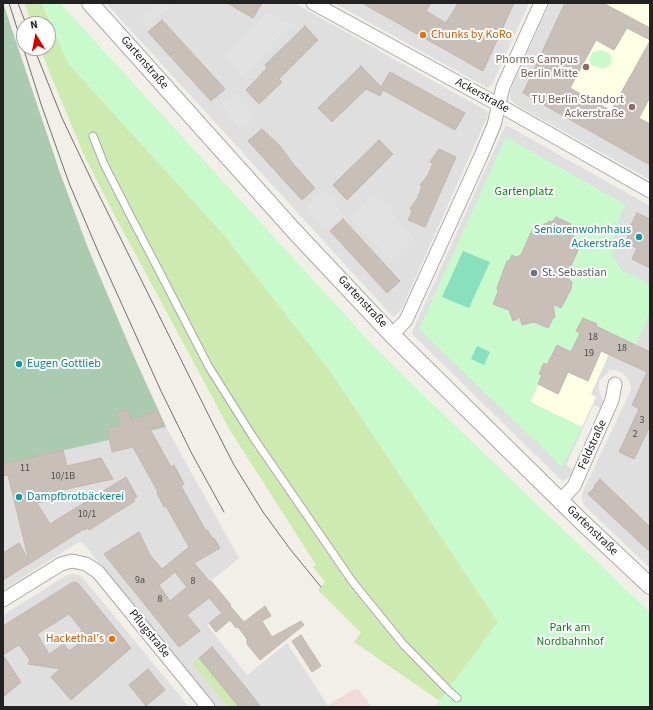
<!DOCTYPE html>
<meta charset="utf-8">
<style>
body{margin:0}
#map{position:relative;width:653px;height:710px;overflow:hidden;background:#f2efe9;font-family:"Source Sans 3",sans-serif}
canvas{display:block}
.frame{position:absolute;inset:0;border:4px solid #222;pointer-events:none}
.north{position:absolute;left:16px;top:16px;width:40px;height:40px;box-sizing:border-box;background:#fff;border:1px solid #a7a7a7;border-radius:50%;rotate:350deg;font-size:11px;font-weight:700;line-height:16px;text-align:center;color:#222}
.north::after{content:'';display:block;margin:auto;width:14px;height:18px;background:#d40000;clip-path:polygon(50% 0,100% 100%,50% 72%,0 100%)}
</style>
<div id="map">
<canvas width="653" height="710"></canvas>
<div class="frame"></div>
<div class="north">N</div>
</div>
<script>
const c = document.querySelector('canvas').getContext('2d');
c.lineJoin = 'round';
function fill(path, color) { c.fillStyle = color; c.fill(path, 'evenodd'); }
const toPath = rows => new Path2D(rows.map(r => 'M' + r).join(''));
function strokePath(path, color, width, dash) { c.strokeStyle = color; c.lineWidth = width; c.lineCap = dash ? 'butt' : 'round'; c.setLineDash(dash || []); c.stroke(path); }
function write(font, color, halo, rows, align = 'center') {
  c.font = font + ' "Source Sans 3",sans-serif'; c.lineWidth = 4; c.setLineDash([]); c.textBaseline = 'middle'; c.strokeStyle = halo; c.fillStyle = color; for (const [text, x, y, turn = 0] of rows) {
    c.save(); c.translate(x, y); c.rotate((+turn || 0) * Math.PI / 180); c.textAlign = isNaN(turn) ? turn : align; if (halo) c.strokeText(text, 0, 0); c.fillText(text, 0, 0); c.restore();
  }
}
const residential = toPath([
 [3,3,60,173,98,273,125,336,166,427,239,558,211,581,231,605,207,625,247,675,287,643,329,707,216,707,82,542,77,543,3,590],
 [106,3,294,3,487,111,488,114,484,124,402,308,395,316,392,316],
 [334,3,529,3,492,84,488,88],
 [550,3,650,3,650,180,513,103,510,98,510,91],
 [505,126,508,126,650,206,650,568,592,513,584,505,582,498,582,494,584,489,631,390,629,380,623,373,615,370,610,370,599,381,599,391,604,403,602,408,600,408,594,405,566,465,572,469,573,471,570,476,563,482,412,334,412,332],
 [72,574,79,575,83,578,189,707,3,707,3,615,67,575]
]);
const commercial = toPath([
 [354,689,359,690,372,707,329,707,328,705]
]);
const education = toPath([
 [565,3,650,3,650,165,523,93],
 [583,318,597,324,609,354,591,394,596,397,582,427,530,402,557,345,576,331]
]);
const grass = toPath([
 [24,3,42,3,68,63,225,236,331,372,498,622,440,701,354,642,361,633,318,590,325,582,313,567,316,565,231,432,116,218,84,155,50,74,40,48,48,48,48,24,32,24],
 [199,658,239,707,228,707,192,663]
]);
const cemetery = toPath([
 [3,3,60,173,87,246,134,357,166,427,3,464]
]);
const park = toPath([
 [43,3,60,3,380,353,550,517,650,612,650,707,435,707,498,622,331,372,225,236,68,63],
 [602,50,610,54,612,60,609,66,603,69,591,65,589,59,593,52],
 [506,137,626,205,621,213,615,235,613,244,614,258,619,267,623,271,650,284,650,313,635,346,596,327,597,324,583,318,577,331,580,333,571,352,557,345,547,365,544,363,539,373,542,375,530,402,582,427,562,467,419,329],
 [556,217,571,224,570,230,574,238,572,242,569,242,570,244,571,245,570,247,578,251,566,275,568,276,569,280,572,282,571,291,569,291,566,300,566,302,565,301,561,308,556,306,556,308,553,308,555,317,553,318,550,325,550,328,549,328,548,327,542,326,531,321,522,325,521,323,514,320,513,321,509,309,507,310,506,307,493,303,492,301,494,301,498,292,498,290,503,274,501,272,503,272,506,261,510,263,512,255,516,257,520,255,522,255,524,248,525,248,528,243,527,242,532,233,531,232,532,230,540,233,549,221,552,222]
]);
const pitch = toPath([
 [463,251,490,262,469,308,442,297],
 [477,346,490,352,484,365,471,359]
]);
const parking = toPath([
 [160,3,172,4,145,27,140,21],
 [267,12,291,26,243,76,223,57],
 [234,93,256,116,241,129,220,105],
 [324,191,344,215,326,231,305,207],
 [375,194,414,238,391,262,350,217]
]);
const building = toPath([
 [227,3,262,3,253,18,227,3],
 [362,3,431,3,426,11,446,23,458,3,514,3,483,71,362,3],
 [565,3,603,3,650,28,650,40,627,28,614,50,596,40,570,88,611,111,650,41,650,97,639,118,650,124,650,165,523,93,565,3],
 [162,20,225,89,211,101,148,32,162,20],
 [305,26,318,40,279,79,282,82,259,104,246,90,267,68,265,65,305,26],
 [361,66,381,87,390,72,465,113,455,130,383,90,380,96,366,89,332,122,318,108,361,66],
 [262,129,280,146,294,165,315,188,302,200,248,141,262,129],
 [379,140,393,154,347,200,333,185,379,140],
 [439,149,456,157,425,227,408,220,412,211,410,209,417,199,422,187,420,185,428,175,433,163,430,162,439,149],
 [637,213,650,219,650,268,632,259,637,248,625,243,630,232,628,231,637,213],
 [556,217,571,224,570,227,571,228,570,230,574,232,573,234,574,238,570,247,578,250,567,275,569,279,569,280,572,282,571,289,561,308,553,304,555,317,553,318,548,328,534,322,522,325,520,317,513,321,509,310,493,304,498,292,497,288,507,261,509,261,512,255,516,257,521,255,532,230,540,233,544,224,548,223,549,221,552,222,556,217],
 [343,219,400,281,387,293,330,231,343,219],
 [583,318,597,324,596,326,650,352,650,426,634,459,619,452,639,409,632,405,647,372,601,351,588,381,568,372,558,394,538,384,542,375,539,374,544,363,547,365,557,345,571,352,580,333,576,331,583,318],
 [128,410,131,420,157,410,163,424,150,429,171,467,174,465,184,484,181,486,206,531,207,530,213,539,214,538,220,548,194,563,210,582,211,581,231,605,230,606,244,622,265,606,271,616,262,621,272,637,301,621,304,625,260,660,247,644,247,639,238,627,236,628,230,620,216,632,209,623,222,613,209,598,187,615,200,631,179,647,104,554,139,532,150,555,162,569,189,547,166,506,164,507,157,493,158,492,133,447,112,452,107,428,120,425,117,412,128,410],
 [175,572,187,587,170,601,159,585,175,572],
 [63,450,67,466,101,458,113,479,54,492,58,499,37,503,50,524,126,477,137,497,133,499,135,501,89,530,88,528,84,530,84,529,3,580,3,553,19,543,29,561,8,475,3,476,3,464,63,450],
 [600,479,650,527,650,552,588,494,595,487,594,486,600,479],
 [73,582,78,583,131,648,71,700,51,677,60,669,28,664,30,660,19,645,3,655,21,682,3,697,3,626,73,582],
 [69,614,82,630,79,633,85,639,69,651,64,644,49,654,37,634,69,614],
 [301,635,321,666,312,672,292,641,301,635],
 [212,647,242,683,261,707,239,707,199,658,212,647],
 [148,669,165,690,146,706,129,685,148,669]
]);
const service = toPath([
 [93,136,104,164,129,213,209,367,253,437,352,581,403,644,448,690,457,698]
]);
const minor = toPath([
 [313,3,499,105,650,191],
 [392,335,406,320,480,158,494,125,503,87,541,3],
 [560,501,574,486,612,400,615,384],
 [3,600,61,564,72,561,86,564,98,572,208,707]
]);
const tertiary = toPath([
 [90,3,296,233,392,335,581,521,650,586]
]);
const tram = toPath([
 [9,3,41,104,69,183,100,256,161,391,192,454,224,512],
 [18,3,26,24],
 [34,48,62,118,92,181,213,424,234,465,263,512,290,549,321,587]
]);
const markers = [
 [423,35,4,"#e8710a"],
 [586,67,4,"#8d6e63"],
 [632,107,4,"#8d6e63"],
 [639,237,4,"#0f9aa8"],
 [534,273,4,"#6b7280"],
 [19,364,4,"#0f9aa8"],
 [19,497,4,"#0f9aa8"],
 [112,639,4,"#e8710a"]
];
const numberNames = [
 ["18",593,338],
 ["18",622,349],
 ["19",589,354],
 ["3",642,421],
 ["2",635,435],
 ["11",25,469],
 ["10/1B",63,477],
 ["10/1",87,515],
 ["9a",140,581],
 ["8",193,582],
 ["8",160,600]
];
const foodNames = [
 ["Chunks by KoRo",431,35],
 ["Hackethal's",104,639,"right"]
];
const educationNames = [
 ["Phorms Campus",578,60],
 ["Berlin Mitte",578,74],
 ["TU Berlin Standort",624,100],
 ["Ackerstraße",624,114]
];
const streetNames = [
 ["Gartenstraße",144,63,49],
 ["Ackerstraße",482,96,29],
 ["Gartenstraße",362,302,47],
 ["Feldstraße",593,445,-66],
 ["Gartenstraße",592,531,44],
 ["Pflugstraße",149,634,51]
];
const parkNames = [
 ["Gartenplatz",524,192],
 ["Park am",570,628],
 ["Nordbahnhof",570,642]
];
const cultureNames = [
 ["Seniorenwohnhaus",631,230,"right"],
 ["Ackerstraße",631,244,"right"],
 ["Eugen Gottlieb",27,364],
 ["Dampfbrotbäckerei",27,497]
];
const worshipNames = [
 ["St. Sebastian",542,273]
];
fill(residential, '#e0dfdf');
fill(commercial, '#f2dad9');
fill(education, '#ffffe5');
fill(grass, '#cdebb0');
fill(cemetery, '#aacbaf');
fill(park, '#c8facc');
fill(pitch, '#88e0be');
fill(parking, '#e2e2e2');
fill(building, '#c7bfb8');
strokePath(building, '#c4b6ab', 1);
strokePath(service, '#a9a9a9', 9);
strokePath(minor, '#a9a9a9', 15);
strokePath(tertiary, '#a9a9a9', 18);
strokePath(service, '#fff', 7);
strokePath(minor, '#fff', 13);
strokePath(tertiary, '#fff', 16);
strokePath(tram, '#707070', 1);
for (const [x, y, r, color] of markers) { const dot = new Path2D(); dot.arc(x, y, r, 0, 2 * Math.PI); c.fillStyle = color; c.fill(dot); strokePath(dot, '#fff', 1.5); }
write('10px', '#4b4948', null, numberNames);
write('12px', '#c56008', '#fff', foodNames, 'left');
write('12px', '#785e54', '#fff', educationNames, 'right');
write('12px', '#222', '#fff', streetNames);
write('12px', '#0c8416', '#fff', parkNames);
write('12px', '#0d838f', '#fff', cultureNames, 'left');
write('12px', '#5b616d', '#fff', worshipNames, 'left');
</script>
